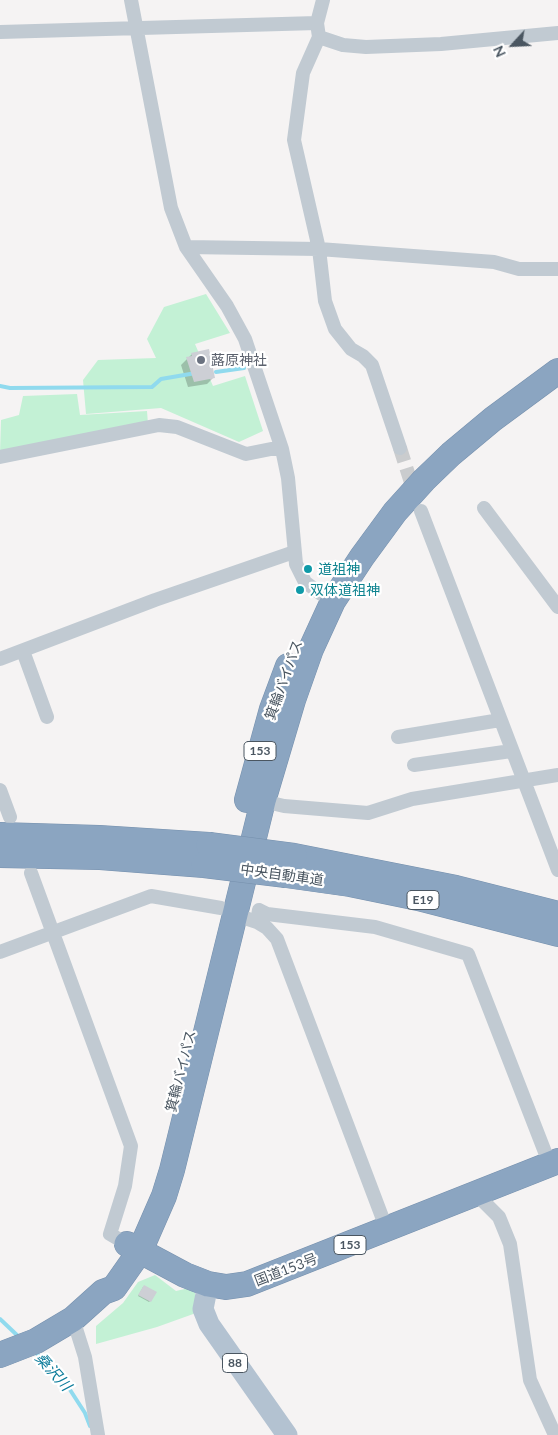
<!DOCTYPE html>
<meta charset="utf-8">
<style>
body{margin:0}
#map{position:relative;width:558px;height:1435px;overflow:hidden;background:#f5f3f3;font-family:Lato,sans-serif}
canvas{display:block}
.north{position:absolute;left:488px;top:20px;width:50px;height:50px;-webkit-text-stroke:4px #fff;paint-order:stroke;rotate:245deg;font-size:14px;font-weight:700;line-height:20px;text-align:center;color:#4a5661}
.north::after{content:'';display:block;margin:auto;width:18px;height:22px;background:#4a5661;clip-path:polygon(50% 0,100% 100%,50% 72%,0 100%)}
</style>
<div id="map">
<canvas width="558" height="1435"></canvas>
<div class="north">N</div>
</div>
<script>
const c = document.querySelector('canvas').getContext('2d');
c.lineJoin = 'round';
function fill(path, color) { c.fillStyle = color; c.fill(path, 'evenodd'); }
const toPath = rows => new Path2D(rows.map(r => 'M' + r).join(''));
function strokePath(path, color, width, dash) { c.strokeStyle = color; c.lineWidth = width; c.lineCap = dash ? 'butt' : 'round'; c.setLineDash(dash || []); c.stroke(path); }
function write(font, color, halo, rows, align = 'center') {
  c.font = font + ' Lato,"Noto Sans JP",sans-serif'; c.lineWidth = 4.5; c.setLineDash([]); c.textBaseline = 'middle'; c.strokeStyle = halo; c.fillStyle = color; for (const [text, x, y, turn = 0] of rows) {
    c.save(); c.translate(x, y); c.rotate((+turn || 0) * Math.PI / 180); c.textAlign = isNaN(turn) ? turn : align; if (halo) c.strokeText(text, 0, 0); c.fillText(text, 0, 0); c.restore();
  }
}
const green = toPath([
 [206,294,230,333,195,344,213,386,245,376,263,431,239,442,161,408,86,414,83,380,98,360,156,358,147,339,164,307],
 [77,394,80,415,147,411,148,424,0,453,1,420,19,415,23,396],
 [155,1275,176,1291,189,1288,195,1293,196,1313,157,1327,96,1344,96,1326,123,1303,138,1282]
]);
const shadow = toPath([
 [192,354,213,378,207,384,188,387,181,365],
 [143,1287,150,1301,149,1302,138,1296]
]);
const stream = toPath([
 [216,372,244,368],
 [0,386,10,388,152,387,161,379,196,373],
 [0,1319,19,1337],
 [35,1352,63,1379,85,1413,90,1426]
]);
const building = toPath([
 [209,349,215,378,194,382,186,357,192,356,191,353],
 [144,1285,157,1292,151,1302,138,1295]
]);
const streetTunnel = toPath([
 [400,448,415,495]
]);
const street = toPath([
 [131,0,171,208,186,247,227,306,245,339,282,449,288,478,296,564,305,582,321,594],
 [323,0,317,23,319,37,303,73,294,140,319,249,325,301,335,329,351,349,363,356,372,365,400,448],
 [0,32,317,23],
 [319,37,343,45,366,47,441,44,558,33],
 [186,247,319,249,494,262,519,269,558,269],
 [0,457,159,425,177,427,246,454,271,449,282,449],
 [484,508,558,607],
 [421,511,558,870],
 [23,651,47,717],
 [0,659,155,600,294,552],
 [398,737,500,720],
 [414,765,511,751],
 [0,790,10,817],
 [263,801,284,806,368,813,412,799,558,775],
 [31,873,131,1146,125,1186,110,1234,127,1244],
 [236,915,257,922,259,910,267,914,375,927,468,954,550,1165],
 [257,922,267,928,277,939,387,1230],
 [0,952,151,896,221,908],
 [476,1194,499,1217,510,1244,530,1380,555,1435],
 [73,1319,85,1357,98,1435]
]);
const primary = toPath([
 [208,1284,203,1309,209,1324,287,1435]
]);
const highway = toPath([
 [247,800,272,709,288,666],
 [0,835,99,838,209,845],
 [0,855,100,857,204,865],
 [294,856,456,888,558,914],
 [286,875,350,884,418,898,558,934],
 [127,1244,185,1275,208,1284,226,1287,247,1284,558,1161],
 [0,1355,36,1341,73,1319,103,1292,114,1288,140,1251,164,1196,172,1170,263,801,293,700,311,649,333,601,362,557,395,512,424,480,451,454,493,419,558,371]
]);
const highwayBridge = toPath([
 [209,845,294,856],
 [204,865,286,875]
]);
const markers = [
 [201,360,5,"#6b7280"],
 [308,569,5,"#0f9aa8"],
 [300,590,5,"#0f9aa8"]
];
const shields = [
 [260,751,32],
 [423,900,32],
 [350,1245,32],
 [235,1363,25]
];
const shieldNames = [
 ["153",260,751],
 ["E19",423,900],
 ["153",350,1245],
 ["88",235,1363]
];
const worshipNames = [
 ["蕗原神社",211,360]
];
const cultureNames = [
 ["道祖神",318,569],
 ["双体道祖神",310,590]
];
const streetNames = [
 ["箕輪バイパス",284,680,-70],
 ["中央自動車道",282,875,8],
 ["箕輪バイパス",181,1071,-76],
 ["国道153号",286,1270,-21]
];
const waterNames = [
 ["桑沢川",53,1372,48]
];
fill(green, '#c3f1d5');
fill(shadow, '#0003');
strokePath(stream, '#90daee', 4);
fill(building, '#cdcfd5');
strokePath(streetTunnel, '#caccce', 14, [14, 7]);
strokePath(highway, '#7690ad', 26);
strokePath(street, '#c1cad2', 14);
strokePath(primary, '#b3c2d1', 21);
strokePath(highway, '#8ba5c1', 25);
strokePath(highwayBridge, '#7690ad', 26, []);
strokePath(highwayBridge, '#8ba5c1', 25);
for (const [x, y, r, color] of markers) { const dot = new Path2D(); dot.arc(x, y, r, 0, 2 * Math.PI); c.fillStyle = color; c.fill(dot); strokePath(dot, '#fff', 2); }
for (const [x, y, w] of shields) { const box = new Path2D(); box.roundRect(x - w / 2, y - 9.5, w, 19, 4); c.fillStyle = '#fff'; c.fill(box); strokePath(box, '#4a5661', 1); }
write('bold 12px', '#4a5661', null, shieldNames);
write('14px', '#5b616d', '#fff', worshipNames, 'left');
write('14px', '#0d838f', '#fff', cultureNames, 'left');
write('14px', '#4a5661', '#fff', streetNames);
write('italic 15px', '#0c7c9b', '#fff', waterNames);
</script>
